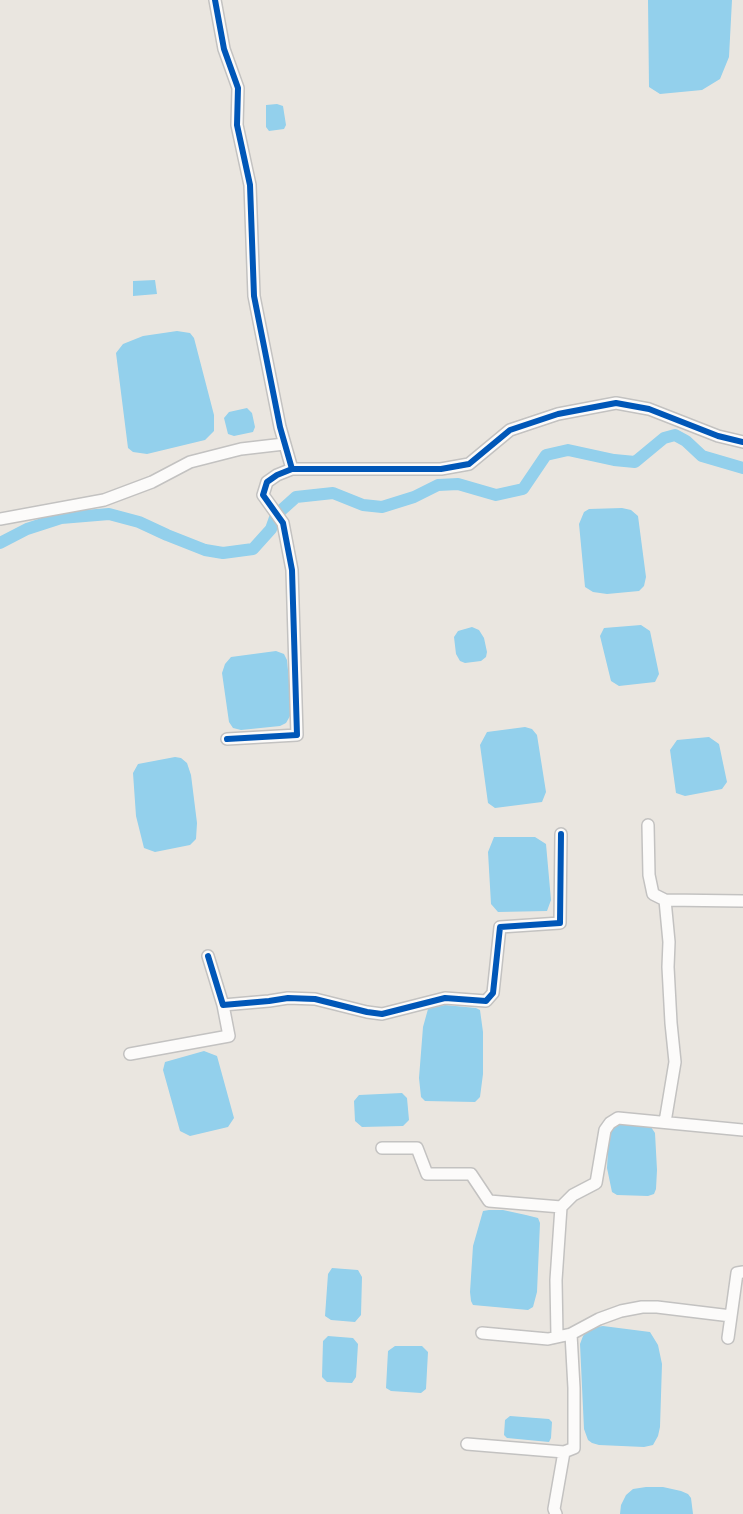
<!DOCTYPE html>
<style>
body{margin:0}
canvas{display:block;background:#eae6e0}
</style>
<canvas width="743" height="1514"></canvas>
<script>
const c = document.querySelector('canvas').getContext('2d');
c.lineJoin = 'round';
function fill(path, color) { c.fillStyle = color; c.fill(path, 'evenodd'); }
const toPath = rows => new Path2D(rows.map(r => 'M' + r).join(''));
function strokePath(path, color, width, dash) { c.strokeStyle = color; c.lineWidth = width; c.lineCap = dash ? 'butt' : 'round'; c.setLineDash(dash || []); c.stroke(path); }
const water = toPath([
 [648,0,732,0,729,57,720,79,702,90,660,94,649,87],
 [277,104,283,106,286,125,284,129,269,131,266,127,266,105],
 [155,280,157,294,133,296,133,281],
 [177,331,190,333,194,338,214,415,214,431,205,440,147,454,133,452,128,448,116,353,123,344,143,336],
 [247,408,252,413,255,427,253,432,234,436,228,434,224,418,229,412],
 [622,508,631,510,638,516,646,577,644,586,639,591,607,594,593,592,585,587,579,524,584,512,589,509],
 [641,625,650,631,659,674,655,682,619,686,611,681,600,636,604,628],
 [472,627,479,630,484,638,487,652,486,657,481,661,465,663,460,661,456,654,454,637,458,631],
 [276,651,284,654,287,660,291,701,290,716,286,723,280,726,241,730,233,728,229,722,222,673,225,664,231,657],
 [525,727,532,729,537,735,546,792,542,802,495,808,488,803,480,745,487,732],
 [709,737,719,744,727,782,722,789,685,796,676,793,670,750,677,740],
 [175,757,181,758,187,763,191,775,197,823,196,839,190,845,155,852,144,848,136,816,133,773,138,764],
 [494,837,535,837,546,844,551,900,547,911,498,912,491,904,488,852],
 [445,1005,476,1008,480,1010,483,1032,483,1074,480,1097,475,1102,425,1101,421,1097,419,1078,423,1027,428,1009],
 [204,1051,217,1056,234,1118,228,1127,190,1136,180,1131,163,1070,165,1062],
 [402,1093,407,1098,409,1120,403,1126,362,1127,355,1121,354,1101,359,1095],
 [620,1124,651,1127,655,1133,657,1170,656,1189,654,1194,648,1196,617,1195,612,1192,607,1168,609,1131,613,1125],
 [489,1210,503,1210,526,1215,538,1218,540,1223,537,1292,533,1307,528,1310,473,1305,471,1301,470,1292,473,1246,483,1211],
 [332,1268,358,1270,362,1277,361,1315,355,1322,331,1320,325,1316,328,1274],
 [603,1326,650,1332,658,1345,662,1364,660,1427,658,1436,653,1445,644,1447,599,1445,592,1443,588,1440,584,1429,580,1344,583,1336,588,1330,596,1327],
 [328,1336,353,1338,358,1344,356,1377,352,1383,327,1382,322,1377,323,1341],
 [395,1346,422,1346,428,1352,426,1389,421,1393,391,1391,386,1388,388,1351],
 [510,1416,549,1419,552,1422,551,1438,549,1442,507,1438,504,1435,505,1420],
 [646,1487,663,1487,681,1491,688,1494,691,1498,693,1514,620,1514,621,1505,626,1495,633,1489]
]);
const canal = toPath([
 [0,543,27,529,61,518,109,514,139,522,167,535,205,550,223,553,253,549,271,529,276,515,296,497,333,493,363,505,382,507,414,497,438,485,458,484,496,495,523,489,546,455,568,450,614,460,635,462,664,438,675,435,686,441,702,456,743,468]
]);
const street = toPath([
 [215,0,224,49,238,88,237,125,250,185,254,296,280,427,292,469],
 [0,519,104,500,152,482,190,462,241,449,284,444],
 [227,739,297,735,292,570,283,523,263,495,267,482,277,475,292,469,441,469,469,464,510,430,558,414,616,403,649,409,718,436,743,442],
 [648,825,649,875,653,894,665,900,669,942,668,967,671,1023,675,1062,665,1122],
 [665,900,743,901],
 [208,956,223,1005,269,1001,288,998,315,999,367,1012,382,1014,445,998,486,1001,493,993,500,927,560,923,561,834],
 [130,1054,229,1036,223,1005],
 [382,1148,417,1148,427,1174,471,1174,489,1201,561,1207],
 [482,1333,548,1339,571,1334,599,1319,621,1311,642,1307,657,1307,731,1316],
 [557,1337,556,1280,561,1207,573,1195,596,1183,605,1130,610,1123,618,1118,743,1130],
 [728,1338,737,1273,743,1272],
 [467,1444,564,1452,574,1448,574,1388,571,1334],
 [556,1514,554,1509,564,1452]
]);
const cycleway = toPath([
 [215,0,224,49,238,88,237,125,250,185,254,296,280,427,292,469],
 [227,739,297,735,292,570,283,523,263,495,267,482,277,475,292,469,441,469,469,464,510,430,558,414,616,403,649,409,718,436,743,442],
 [208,956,223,1005,269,1001,288,998,315,999,367,1012,382,1014,445,998,486,1001,493,993,500,927,560,923,561,834]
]);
fill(water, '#93d0ec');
strokePath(canal, '#93d0ec', 12);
strokePath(street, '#c3c2c1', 14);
strokePath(street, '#fcfbfa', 11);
strokePath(cycleway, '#0057b8', 6);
</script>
